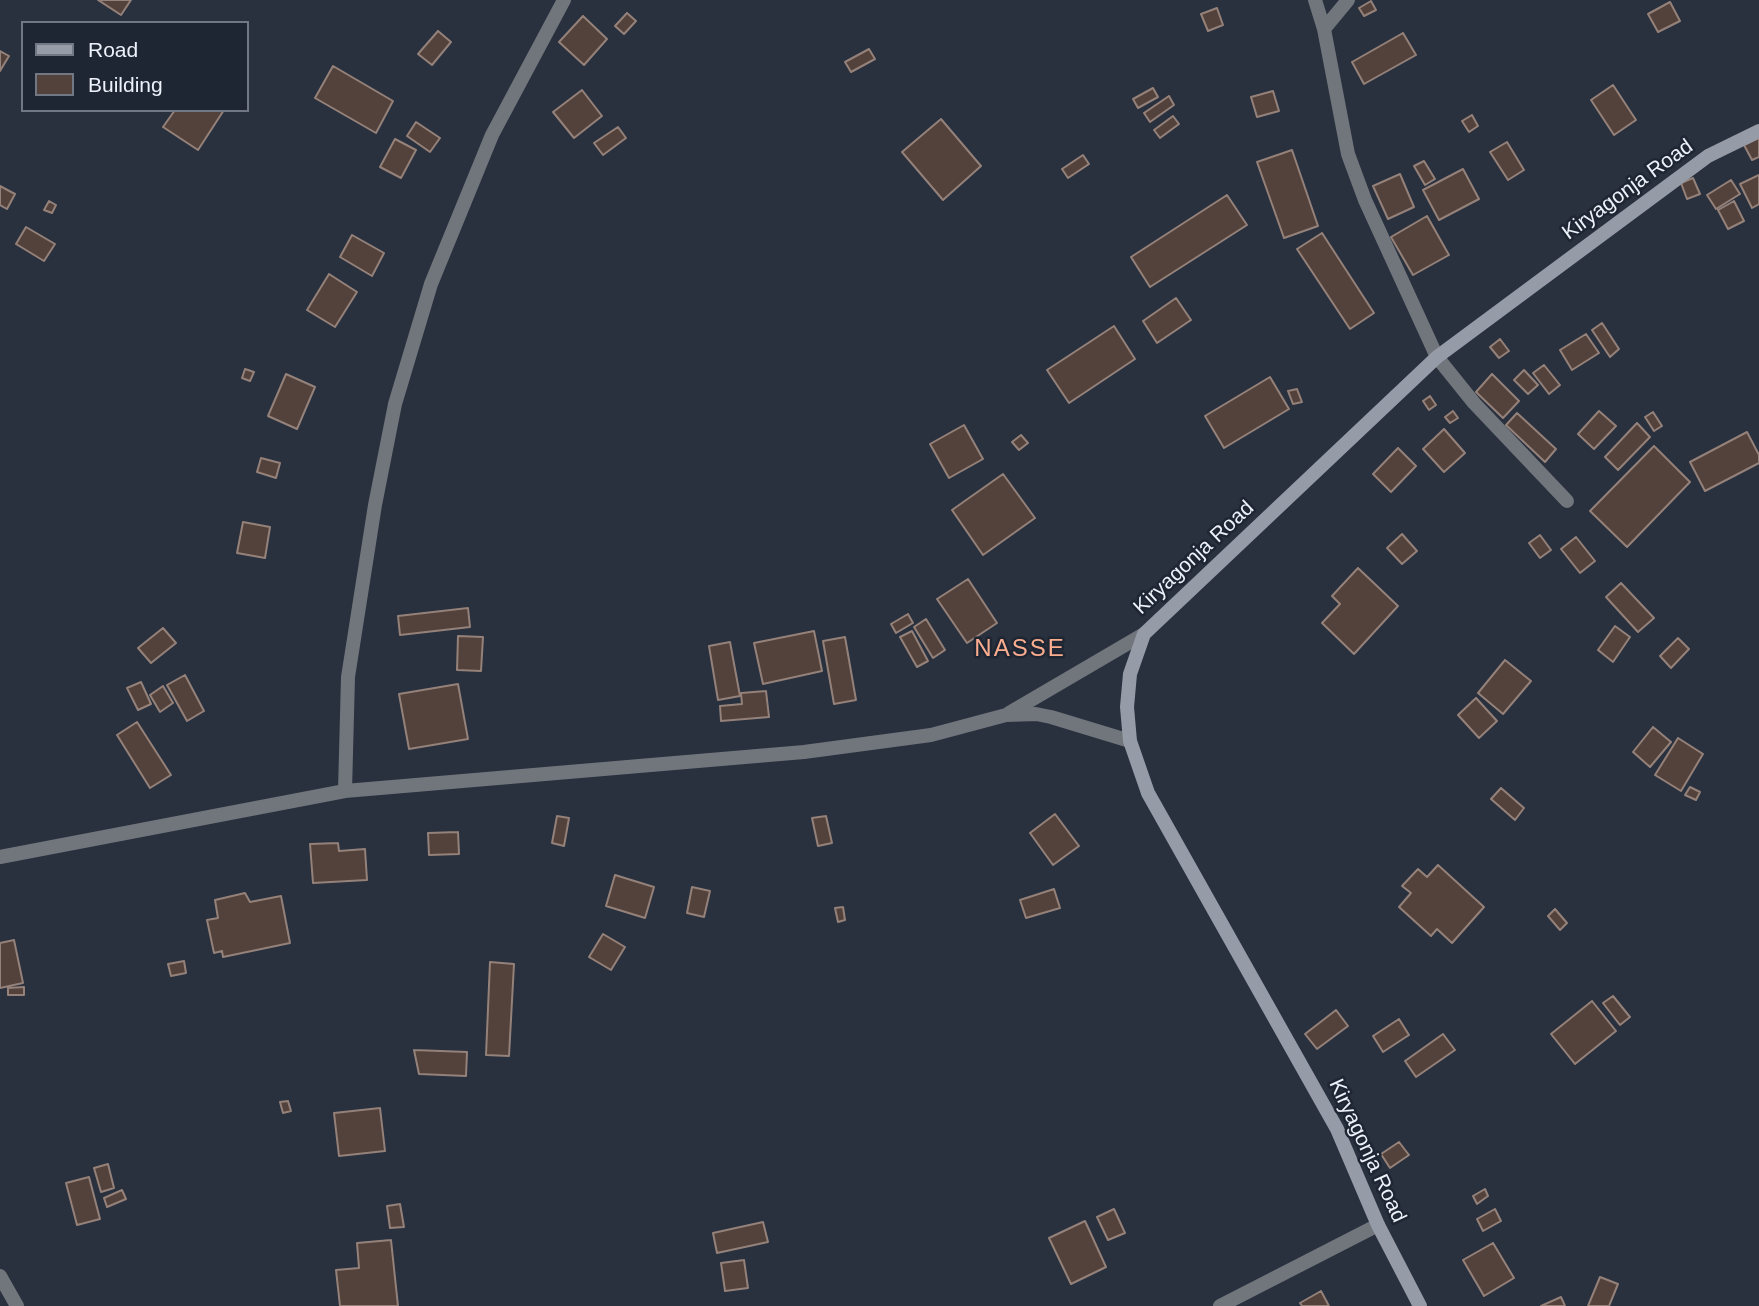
<!DOCTYPE html>
<style>
body{margin:0}
#map{position:relative;width:1759px;height:1306px;overflow:hidden;background:#29303e;font-family:Helvetica,sans-serif}
canvas{display:block}
.legend{position:absolute;left:21px;top:21px;width:228px;height:91px;box-sizing:border-box;background:#1f2633;border:2px solid #717783;margin:0;padding:9px 12px;list-style:none;font-size:21px;color:#ecf1fa}
.legend li{display:flex;align-items:center;gap:14px;height:35px}
.legend b{width:35px;border:2px solid #717783}
</style>
<div id="map">
<canvas width="1759" height="1306"></canvas>
<ul class="legend">
<li><b style="height:9px;background:#959ba7"></b>Road</li>
<li><b style="height:19px;background:#53423b"></b>Building</li>
</ul>
</div>
<script>
const c = document.querySelector('canvas').getContext('2d');
c.lineJoin = 'round';
function fill(path, color) { c.fillStyle = color; c.fill(path, 'evenodd'); }
const toPath = rows => new Path2D(rows.map(r => 'M' + r).join(''));
function strokePath(path, color, width, dash) { c.strokeStyle = color; c.lineWidth = width; c.lineCap = dash ? 'butt' : 'round'; c.setLineDash(dash || []); c.stroke(path); }
function write(font, color, halo, rows, align = 'center') {
  c.font = font + ' Helvetica,sans-serif'; c.lineWidth = 5; c.setLineDash([]); c.textBaseline = 'middle'; c.strokeStyle = halo; c.fillStyle = color; for (const [text, x, y, turn = 0] of rows) {
    c.save(); c.translate(x, y); c.rotate((+turn || 0) * Math.PI / 180); c.textAlign = isNaN(turn) ? turn : align; if (halo) c.strokeText(text, 0, 0); c.fillText(text, 0, 0); c.restore();
  }
}
const building = toPath([
 [98,0,131,0,121,15,98,0],
 [1371,1,1376,10,1364,16,1359,8,1371,1],
 [1670,2,1680,21,1658,32,1648,14,1670,2],
 [1217,8,1223,25,1208,31,1201,14,1217,8],
 [627,13,636,21,624,34,615,26,627,13],
 [583,16,607,39,584,65,559,42,583,16],
 [438,31,451,42,432,65,418,54,438,31],
 [1403,33,1416,55,1364,84,1352,62,1403,33],
 [869,49,875,59,851,72,845,62,869,49],
 [0,51,9,56,0,71,0,51],
 [333,66,393,101,376,133,315,98,333,66],
 [1613,85,1636,120,1614,135,1591,100,1613,85],
 [1153,88,1158,97,1138,108,1133,99,1153,88],
 [582,90,602,116,574,138,553,112,582,90],
 [1273,91,1279,111,1257,117,1251,97,1273,91],
 [1169,96,1174,105,1150,122,1144,113,1169,96],
 [175,110,224,110,198,150,163,127,175,110],
 [1472,115,1478,126,1469,132,1462,121,1472,115],
 [1173,116,1179,124,1160,138,1154,130,1173,116],
 [941,119,981,166,943,200,902,152,941,119],
 [416,122,440,138,430,152,407,136,416,122],
 [618,127,626,138,603,155,594,143,618,127],
 [1759,138,1759,157,1752,160,1744,145,1759,138],
 [395,139,416,150,401,178,380,167,395,139],
 [1507,142,1524,170,1508,180,1490,152,1507,142],
 [1292,150,1318,226,1284,238,1257,162,1292,150],
 [1083,155,1089,164,1068,178,1062,169,1083,155],
 [1424,161,1435,179,1425,185,1414,166,1424,161],
 [1463,169,1479,199,1439,220,1423,190,1463,169],
 [1400,174,1414,207,1388,219,1373,186,1400,174],
 [1759,175,1759,204,1752,208,1740,184,1759,175],
 [1693,178,1700,194,1687,199,1681,183,1693,178],
 [1731,180,1740,194,1716,209,1707,195,1731,180],
 [0,186,15,194,7,209,0,205,0,186],
 [1227,195,1247,225,1150,287,1131,257,1227,195],
 [49,201,56,205,52,213,44,210,49,201],
 [1734,201,1744,221,1728,229,1718,210,1734,201],
 [1427,216,1449,255,1413,275,1391,237,1427,216],
 [26,227,55,244,44,261,16,244,26,227],
 [1322,233,1374,313,1350,329,1297,249,1322,233],
 [352,235,384,253,372,276,340,257,352,235],
 [329,274,357,292,335,327,307,310,329,274],
 [1176,298,1191,320,1157,343,1143,321,1176,298],
 [1602,323,1619,349,1610,357,1592,330,1602,323],
 [1114,326,1135,359,1069,403,1047,370,1114,326],
 [1586,334,1599,353,1572,370,1560,350,1586,334],
 [1500,339,1509,351,1499,358,1490,347,1500,339],
 [1544,365,1560,385,1549,394,1533,373,1544,365],
 [245,369,254,372,250,381,242,378,245,369],
 [1524,370,1538,385,1528,394,1514,380,1524,370],
 [286,374,315,387,297,429,268,416,286,374],
 [1492,374,1519,401,1503,418,1476,392,1492,374],
 [1270,377,1289,409,1224,448,1205,416,1270,377],
 [1297,389,1302,402,1293,404,1288,391,1297,389],
 [1430,396,1436,405,1429,410,1423,401,1430,396],
 [1453,411,1458,418,1450,423,1445,417,1453,411],
 [1599,411,1616,426,1594,449,1578,434,1599,411],
 [1653,412,1662,426,1654,431,1645,417,1653,412],
 [1517,413,1556,449,1545,462,1506,425,1517,413],
 [1637,423,1650,437,1618,470,1605,457,1637,423],
 [964,425,983,459,949,478,930,444,964,425],
 [1444,429,1465,453,1444,472,1423,449,1444,429],
 [1747,432,1759,455,1759,463,1705,491,1690,462,1747,432],
 [1021,435,1028,443,1019,450,1012,442,1021,435],
 [1654,446,1690,482,1627,547,1590,511,1654,446],
 [1398,448,1416,466,1391,492,1373,474,1398,448],
 [261,458,280,463,276,478,257,472,261,458],
 [1003,474,1035,518,983,555,952,510,1003,474],
 [243,522,270,527,265,558,237,553,243,522],
 [1402,534,1417,551,1402,564,1387,548,1402,534],
 [1540,535,1551,550,1540,558,1529,543,1540,535],
 [1576,537,1595,561,1580,573,1561,549,1576,537],
 [1358,568,1398,606,1354,654,1322,623,1340,604,1332,596,1358,568],
 [968,579,997,623,967,643,937,599,968,579],
 [1621,583,1654,618,1638,632,1606,597,1621,583],
 [468,608,470,627,400,635,398,616,468,608],
 [908,614,913,623,896,633,891,624,908,614],
 [926,619,945,650,933,658,914,627,926,619],
 [1615,626,1630,637,1613,662,1598,650,1615,626],
 [163,628,176,643,151,663,138,648,163,628],
 [814,631,822,671,763,684,754,643,814,631],
 [912,631,928,661,917,667,900,637,912,631],
 [458,636,483,637,481,671,457,670,458,636],
 [845,637,856,700,834,704,823,641,845,637],
 [1678,638,1689,649,1671,668,1660,656,1678,638],
 [730,642,740,696,718,700,709,646,730,642],
 [1505,660,1531,681,1503,714,1478,693,1505,660],
 [185,675,204,711,187,721,167,685,185,675],
 [141,682,151,704,138,710,127,688,141,682],
 [458,684,468,739,409,749,399,694,458,684],
 [163,686,173,703,160,712,150,695,163,686],
 [766,691,769,717,721,721,720,706,742,704,741,693,766,691],
 [1476,698,1497,721,1479,738,1458,715,1476,698],
 [137,722,171,775,150,788,117,735,137,722],
 [1653,727,1671,742,1650,767,1633,752,1653,727],
 [1678,738,1703,754,1681,791,1655,775,1678,738],
 [1690,787,1700,792,1696,800,1685,795,1690,787],
 [1501,788,1524,808,1515,820,1491,799,1501,788],
 [1055,814,1079,846,1053,865,1030,833,1055,814],
 [557,816,569,818,564,846,552,843,557,816],
 [826,816,832,843,818,846,812,818,826,816],
 [458,832,459,854,429,855,428,833,458,832],
 [338,843,339,851,365,849,367,880,313,883,310,844,338,843],
 [1438,865,1484,907,1452,943,1437,929,1431,936,1399,907,1411,893,1402,886,1418,869,1427,877,1438,865],
 [615,875,654,887,645,918,606,906,615,875],
 [692,887,710,891,704,917,687,913,692,887],
 [1054,889,1060,908,1026,918,1020,900,1054,889],
 [245,893,250,902,281,896,290,943,223,957,222,951,214,953,207,920,218,918,215,900,245,893],
 [843,907,845,920,838,922,835,908,843,907],
 [1555,909,1567,923,1560,930,1548,916,1555,909],
 [603,934,625,947,611,970,589,957,603,934],
 [14,940,23,983,0,988,0,943,14,940],
 [184,961,186,973,171,976,168,964,184,961],
 [490,962,514,964,509,1056,486,1055,490,962],
 [24,987,24,995,8,995,8,988,24,987],
 [1613,996,1630,1017,1620,1025,1603,1003,1613,996],
 [1592,1001,1616,1031,1575,1064,1551,1034,1592,1001],
 [1336,1010,1348,1026,1317,1049,1305,1034,1336,1010],
 [1399,1019,1409,1035,1383,1052,1373,1036,1399,1019],
 [1443,1034,1455,1050,1416,1077,1405,1061,1443,1034],
 [414,1050,467,1052,466,1076,419,1074,414,1050],
 [288,1101,291,1111,283,1113,280,1102,288,1101],
 [380,1108,385,1151,339,1156,334,1113,380,1108],
 [1399,1142,1409,1155,1390,1168,1381,1154,1399,1142],
 [108,1164,114,1188,101,1192,94,1168,108,1164],
 [89,1177,100,1219,77,1225,66,1183,89,1177],
 [1485,1189,1488,1196,1477,1204,1473,1196,1485,1189],
 [122,1190,126,1199,107,1207,104,1198,122,1190],
 [400,1204,404,1227,390,1228,387,1206,400,1204],
 [1114,1209,1125,1233,1108,1240,1097,1217,1114,1209],
 [1495,1209,1501,1221,1483,1231,1477,1219,1495,1209],
 [1085,1221,1106,1267,1071,1284,1049,1238,1085,1221],
 [763,1222,768,1242,717,1253,713,1233,763,1222],
 [391,1240,398,1306,340,1306,336,1270,359,1268,357,1243,391,1240],
 [1493,1243,1514,1278,1484,1296,1463,1260,1493,1243],
 [744,1260,748,1288,725,1291,721,1263,744,1260],
 [1600,1277,1618,1284,1609,1306,1588,1306,1600,1277],
 [1321,1291,1329,1306,1302,1306,1300,1303,1321,1291],
 [1561,1297,1565,1306,1541,1306,1561,1297]
]);
const street = toPath([
 [1315,0,1324,29,1348,154,1365,200,1437,357,1474,403,1567,501],
 [1324,29,1348,0],
 [1009,713,1144,634],
 [345,791,348,677,375,505,395,404,431,284,492,135,564,0],
 [0,857,345,791,804,752,931,735,1006,715,1036,714,1051,717,1130,741],
 [0,1276,17,1306],
 [1220,1306,1378,1225]
]);
const secondary = toPath([
 [1420,1306,1378,1225,1337,1129,1148,793,1130,741,1127,707,1130,674,1144,634,1437,357,1708,156,1759,131]
]);
const streetNames = [
 ["Kiryagonja Road",1628,190,-36],
 ["Kiryagonja Road",1194,558,-43],
 ["Kiryagonja Road",1367,1151,65]
];
const quarterNames = [
 ["NASSE",1020,649]
];
fill(building, '#53423b');
strokePath(building, '#948179', 2);
strokePath(street, '#71757c', 14);
strokePath(secondary, '#959ba7', 14);
write('21px', '#ecf1fa', '#1f2633', streetNames);
c.letterSpacing = '2px';
write('24px', '#faad8f', '#1f2633', quarterNames);
c.letterSpacing = '0px';
</script>
